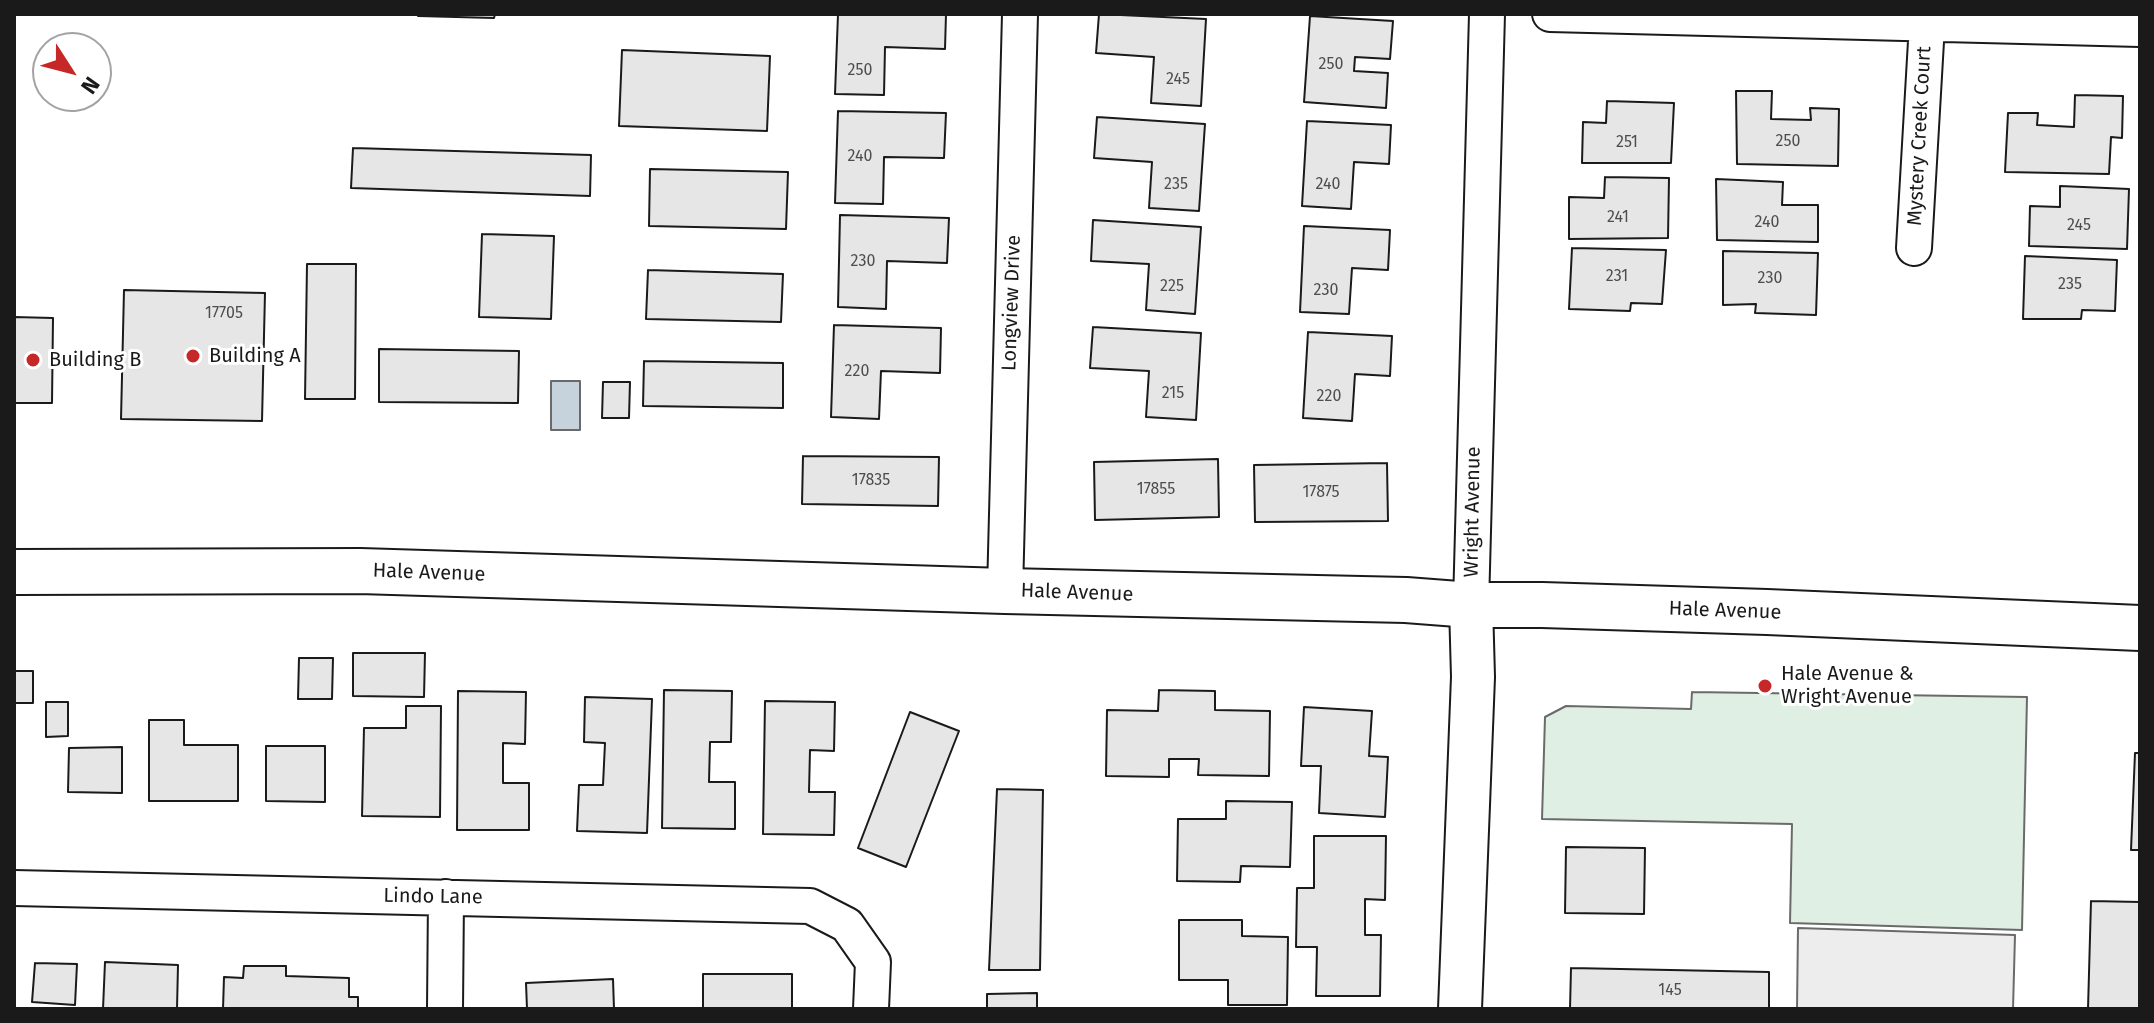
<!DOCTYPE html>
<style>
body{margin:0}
#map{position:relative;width:2154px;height:1023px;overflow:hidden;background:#fff;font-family:"Fira Sans",sans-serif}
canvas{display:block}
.frame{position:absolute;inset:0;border:16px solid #1a1a1a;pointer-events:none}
.north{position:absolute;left:32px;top:32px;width:80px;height:80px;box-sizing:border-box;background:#fff;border:2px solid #a3a3a3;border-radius:50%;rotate:126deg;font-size:22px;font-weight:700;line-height:32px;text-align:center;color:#1a1a1a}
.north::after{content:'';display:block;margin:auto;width:28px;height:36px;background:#c62828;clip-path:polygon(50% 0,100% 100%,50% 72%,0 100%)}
</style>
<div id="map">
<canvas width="2154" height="1023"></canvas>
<div class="frame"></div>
<div class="north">N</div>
</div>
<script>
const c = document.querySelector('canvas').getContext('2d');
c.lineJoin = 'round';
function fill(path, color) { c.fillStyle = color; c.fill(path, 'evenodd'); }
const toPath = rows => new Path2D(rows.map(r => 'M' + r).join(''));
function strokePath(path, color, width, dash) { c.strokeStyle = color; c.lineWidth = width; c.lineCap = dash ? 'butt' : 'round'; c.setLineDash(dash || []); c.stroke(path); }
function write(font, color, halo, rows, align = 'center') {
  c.font = font + ' "Fira Sans",sans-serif'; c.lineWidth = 6; c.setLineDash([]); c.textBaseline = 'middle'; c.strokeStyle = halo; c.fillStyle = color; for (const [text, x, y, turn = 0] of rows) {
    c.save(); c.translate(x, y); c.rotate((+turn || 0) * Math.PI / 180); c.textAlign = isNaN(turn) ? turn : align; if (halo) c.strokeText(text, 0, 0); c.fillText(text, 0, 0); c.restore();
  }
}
const green = toPath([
 [1692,692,2027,697,2022,930,1790,923,1792,824,1542,819,1545,717,1566,706,1691,709,1692,692]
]);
const parking = toPath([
 [1798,928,2015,935,2013,1009,1797,1009,1798,928]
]);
const water = toPath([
 [551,381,580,381,580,430,551,430,551,381]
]);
const building = toPath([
 [418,14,495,14,494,18,418,16,418,14],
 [838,14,946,14,945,49,885,47,884,95,835,94,838,14],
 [1099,14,1206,19,1201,106,1151,103,1154,57,1096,53,1099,14],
 [1310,16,1393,21,1390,59,1355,57,1354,71,1388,73,1386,108,1304,102,1310,16],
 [622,50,770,56,767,131,619,126,622,50],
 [1736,91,1772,91,1771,119,1811,120,1810,108,1839,109,1838,166,1737,164,1736,91],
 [2075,95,2123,96,2122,138,2111,137,2109,174,2005,172,2008,113,2038,113,2037,125,2074,127,2075,95],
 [1607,101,1674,103,1671,163,1582,163,1583,122,1606,123,1607,101],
 [838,111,946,113,944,158,884,157,883,204,835,203,838,111],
 [1097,117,1205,124,1199,211,1149,208,1152,162,1094,158,1097,117],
 [1307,121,1391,125,1389,164,1354,162,1351,209,1302,206,1307,121],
 [353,148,591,155,590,196,351,188,353,148],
 [650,169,788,172,786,229,649,226,650,169],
 [1605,177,1669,178,1668,238,1569,239,1569,197,1604,198,1605,177],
 [1716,179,1783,182,1782,205,1818,205,1818,242,1717,240,1716,179],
 [2060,186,2129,189,2127,249,2029,246,2030,206,2060,207,2060,186],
 [840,215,949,218,947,263,887,261,886,309,838,307,840,215],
 [1093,220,1201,227,1195,314,1146,310,1149,264,1091,261,1093,220],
 [1304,226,1390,230,1388,270,1352,268,1349,314,1300,312,1304,226],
 [482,234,554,236,551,319,479,317,482,234],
 [1572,248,1666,250,1662,304,1631,303,1630,311,1569,309,1572,248],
 [1723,251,1818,253,1816,315,1755,313,1756,304,1723,305,1723,251],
 [2025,256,2117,260,2115,311,2082,310,2081,319,2023,319,2025,256],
 [307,264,356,264,355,399,305,399,307,264],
 [648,270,783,274,781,322,646,319,648,270],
 [124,290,265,293,262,421,121,419,124,290],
 [14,317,53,318,52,403,14,403,14,317],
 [834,325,941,328,940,373,881,371,879,419,831,417,834,325],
 [1093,327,1201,333,1196,420,1146,417,1149,371,1090,368,1093,327],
 [1308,332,1392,336,1390,376,1355,374,1352,421,1303,418,1308,332],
 [379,349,519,351,518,403,379,402,379,349],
 [644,361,783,363,783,408,643,406,644,361],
 [603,382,630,382,629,418,602,418,603,382],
 [803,456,939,457,938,506,802,504,803,456],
 [1218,459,1219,517,1095,520,1094,462,1218,459],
 [1387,463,1388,521,1255,522,1254,465,1387,463],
 [353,653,425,653,424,697,353,696,353,653],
 [299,658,333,658,332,699,298,699,299,658],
 [14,671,33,671,33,703,14,703,14,671],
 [664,690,732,691,731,742,710,742,709,782,735,782,735,829,662,828,664,690],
 [1159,690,1215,691,1215,710,1270,711,1269,776,1198,775,1199,759,1169,759,1169,777,1106,776,1107,710,1158,711,1159,690],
 [458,691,526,692,525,744,503,743,503,783,529,783,529,830,457,830,458,691],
 [585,697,652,699,647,833,577,831,579,785,603,785,605,743,584,742,585,697],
 [765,701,835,702,834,751,810,750,809,792,835,792,834,835,763,834,765,701],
 [46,702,68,702,68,736,46,737,46,702],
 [406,706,441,706,440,817,362,816,364,728,406,728,406,706],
 [1304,707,1372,711,1369,756,1388,757,1385,817,1319,813,1321,766,1301,766,1304,707],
 [910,712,959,731,906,867,858,848,910,712],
 [149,720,184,720,184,745,238,745,238,801,149,801,149,720],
 [266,746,325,746,325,802,266,801,266,746],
 [122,747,122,793,68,792,69,748,122,747],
 [2135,753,2140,753,2140,850,2131,850,2135,753],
 [997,789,1043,790,1040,970,989,970,997,789],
 [1226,801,1292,802,1290,867,1241,866,1240,882,1177,881,1178,819,1226,819,1226,801],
 [1314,836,1386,836,1385,900,1365,899,1365,935,1381,935,1380,996,1316,996,1317,947,1296,947,1297,888,1314,888,1314,836],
 [1566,847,1645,848,1644,914,1565,913,1566,847],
 [2091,901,2140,902,2140,1009,2088,1009,2091,901],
 [1179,920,1242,920,1242,936,1288,937,1287,1005,1228,1005,1228,980,1179,980,1179,920],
 [105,962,178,965,177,1009,103,1009,105,962],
 [35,963,77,964,75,1005,32,1002,35,963],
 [244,966,286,966,286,976,349,978,349,997,358,997,358,1009,223,1009,224,977,243,978,244,966],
 [1571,968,1769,972,1769,1009,1570,1009,1571,968],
 [703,974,792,974,792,1009,703,1009,703,974],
 [613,979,614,1009,527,1009,526,983,613,979],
 [1037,993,1037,1009,987,1009,987,994,1037,993]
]);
const minor = toPath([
 [1550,14,2140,29],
 [1914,248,1927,24],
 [1005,591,1020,14],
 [1471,605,1487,14],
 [14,888,810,906,847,925,873,962,871,1009],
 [445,1009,446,897]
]);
const tertiary = toPath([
 [1460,1009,1473,677,1471,605]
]);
const secondary = toPath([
 [14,572,360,571,1005,591,1406,600,1471,605,1542,605,1767,612,2140,628]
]);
const markers = [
 [193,356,8,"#c62828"],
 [33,360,8,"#c62828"],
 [1765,686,8,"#c62828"]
];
const numberNames = [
 ["250",1331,65],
 ["250",860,71],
 ["245",1178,80],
 ["250",1788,142],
 ["251",1627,143],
 ["240",860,157],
 ["235",1176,185],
 ["240",1328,185],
 ["241",1618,218],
 ["240",1767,223],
 ["245",2079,226],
 ["230",863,262],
 ["231",1617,277],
 ["230",1770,279],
 ["235",2070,285],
 ["225",1172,287],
 ["230",1326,291],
 ["17705",224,314],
 ["220",857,372],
 ["215",1173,394],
 ["220",1329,397],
 ["17835",871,481],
 ["17855",1156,490],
 ["17875",1321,493],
 ["145",1670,991]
];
const streetNames = [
 ["Mystery Creek Court",1920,136,-87],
 ["Longview Drive",1012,303,-88],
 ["Wright Avenue",1473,512,-89],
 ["Hale Avenue",429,573,2],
 ["Hale Avenue",1077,593,2],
 ["Hale Avenue",1725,611,2],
 ["Lindo Lane",433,897,1]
];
const poiNames = [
 ["Building A",209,356],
 ["Building B",49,360],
 ["Hale Avenue &",1781,674],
 ["Wright Avenue",1781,697]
];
fill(green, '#e0efe3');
strokePath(green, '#6a6a6a', 2);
fill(parking, '#ededed');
strokePath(parking, '#6a6a6a', 2);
fill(water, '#c6d2dc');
strokePath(water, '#6a6a6a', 2);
fill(building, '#e6e6e6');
strokePath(building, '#1a1a1a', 2);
strokePath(minor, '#1a1a1a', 38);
strokePath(tertiary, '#1a1a1a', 46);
strokePath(secondary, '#1a1a1a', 48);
strokePath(minor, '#fff', 34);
strokePath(tertiary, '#fff', 42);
strokePath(secondary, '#fff', 44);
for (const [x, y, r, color] of markers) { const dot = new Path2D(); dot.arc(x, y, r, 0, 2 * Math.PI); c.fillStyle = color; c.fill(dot); strokePath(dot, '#fff', 3); }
write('16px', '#4d4d4d', null, numberNames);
write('20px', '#1a1a1a', '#fff', streetNames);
write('20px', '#1a1a1a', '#fff', poiNames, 'left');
</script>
